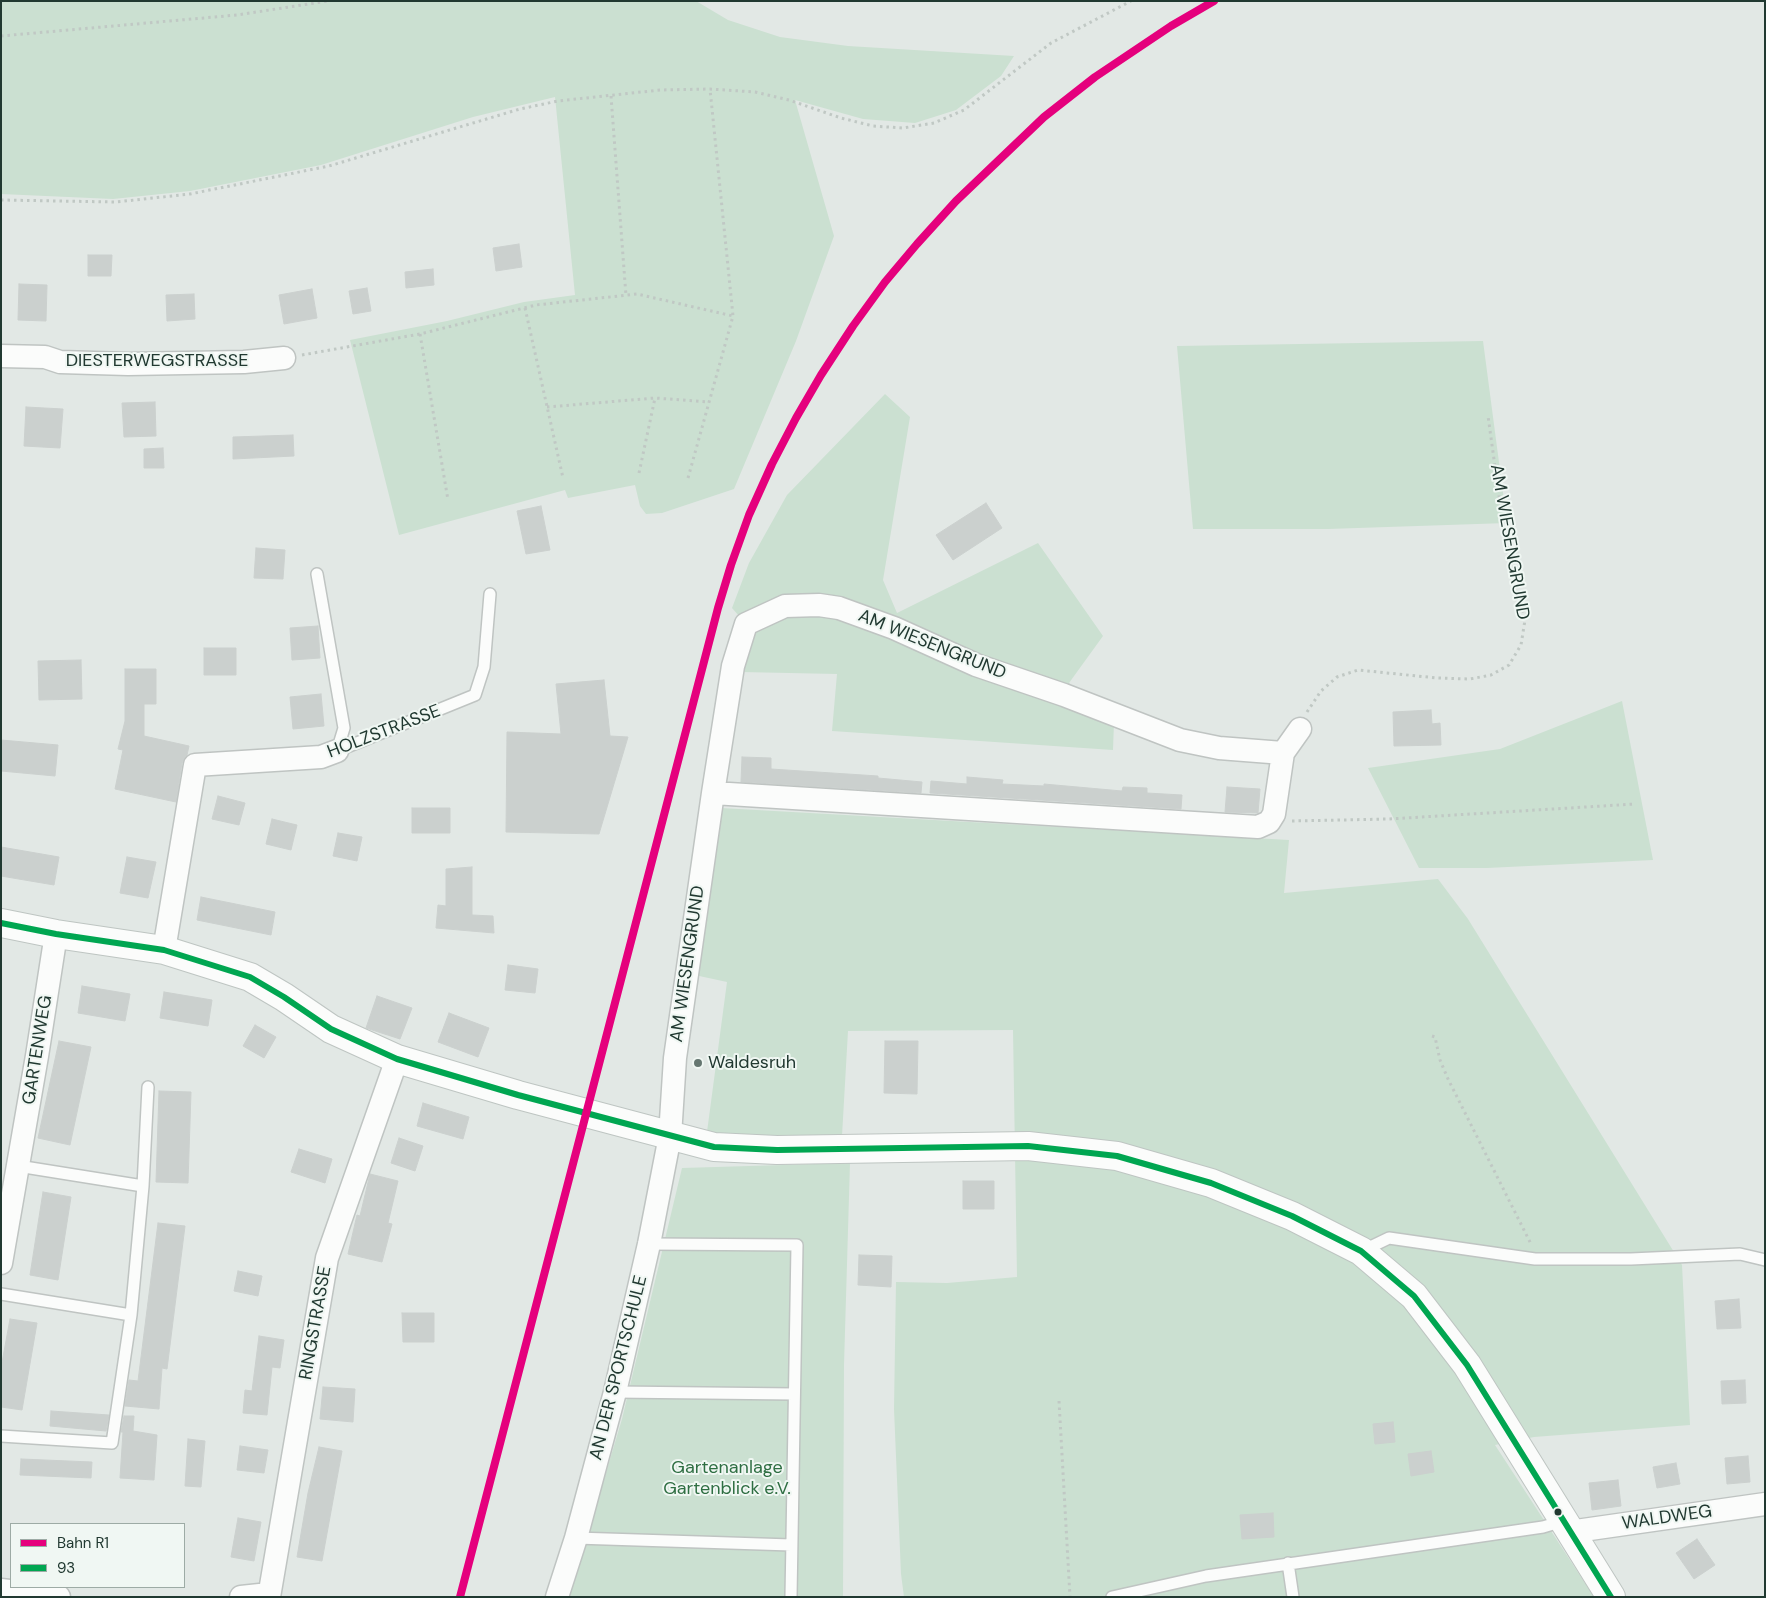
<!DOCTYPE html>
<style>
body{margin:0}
#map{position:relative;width:1766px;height:1598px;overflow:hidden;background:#e2e8e5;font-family:"DM Sans",sans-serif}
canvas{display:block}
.frame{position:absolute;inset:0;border:2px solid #213931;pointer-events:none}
.legend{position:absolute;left:10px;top:1523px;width:175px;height:65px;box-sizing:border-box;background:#f0f7f3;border:1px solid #9daba5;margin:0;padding:6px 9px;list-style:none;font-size:15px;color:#213931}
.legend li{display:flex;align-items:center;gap:10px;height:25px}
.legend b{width:25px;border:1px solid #9daba5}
</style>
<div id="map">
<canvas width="1766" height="1598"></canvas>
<div class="frame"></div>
<ul class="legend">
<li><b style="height:6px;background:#e5007d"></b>Bahn R1</li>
<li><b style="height:6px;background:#00a651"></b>93</li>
</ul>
</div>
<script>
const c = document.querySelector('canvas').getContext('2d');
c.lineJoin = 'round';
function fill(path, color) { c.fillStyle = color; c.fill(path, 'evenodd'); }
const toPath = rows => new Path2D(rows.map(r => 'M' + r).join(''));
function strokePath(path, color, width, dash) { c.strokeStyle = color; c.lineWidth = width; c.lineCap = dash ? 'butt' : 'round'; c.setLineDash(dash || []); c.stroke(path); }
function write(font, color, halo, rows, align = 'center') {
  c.font = font + ' "DM Sans",sans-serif'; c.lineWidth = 4; c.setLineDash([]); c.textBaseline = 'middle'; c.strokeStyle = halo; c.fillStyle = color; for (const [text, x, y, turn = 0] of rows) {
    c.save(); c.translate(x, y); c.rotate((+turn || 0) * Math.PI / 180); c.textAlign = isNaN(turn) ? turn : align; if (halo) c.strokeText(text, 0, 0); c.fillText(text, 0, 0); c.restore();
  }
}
const green = toPath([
 [1,1,696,1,728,20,780,37,848,46,1014,56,1001,76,956,110,915,123,863,119,795,100,834,236,796,341,734,489,662,513,646,514,640,506,635,485,568,498,565,490,399,535,350,340,447,321,524,302,575,295,555,97,473,117,321,165,190,191,113,199,1,194],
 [1483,341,1507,523,1328,529,1193,529,1177,346],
 [885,394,910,417,883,580,897,613,1038,543,1103,636,1069,683,1114,722,1113,750,832,731,837,674,741,672,753,632,732,608,749,563,787,495],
 [1622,701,1653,860,1487,868,1419,868,1368,768,1500,749],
 [721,808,1289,840,1284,893,1438,879,1468,919,1682,1265,1690,1425,1534,1437,1495,1445,1594,1597,904,1597,901,1574,894,1409,896,1282,947,1283,1017,1277,1013,1030,848,1031,842,1136,724,1135,707,1132,727,982,690,974],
 [850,1163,844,1365,843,1597,569,1597,622,1419,682,1168]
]);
const building = toPath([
 [519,244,522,267,496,271,493,248,519,244],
 [88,255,112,255,111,276,88,276,88,255],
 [433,269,434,285,406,288,405,272,433,269],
 [19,284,47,285,46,321,18,320,19,284],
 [367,288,371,311,353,314,349,291,367,288],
 [312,289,317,318,284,324,279,295,312,289],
 [194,294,195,319,167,321,166,295,194,294],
 [155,402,156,436,124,437,122,403,155,402],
 [26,407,63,409,60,448,24,446,26,407],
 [293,435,294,456,233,459,233,437,293,435],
 [163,448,164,468,144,468,144,449,163,448],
 [986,503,1002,528,953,560,936,535,986,503],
 [541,506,550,550,526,554,517,511,541,506],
 [256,548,285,550,283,579,254,578,256,548],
 [318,626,320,658,292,660,290,628,318,626],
 [204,648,236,648,236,675,204,675,204,648],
 [81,660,82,699,39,700,38,661,81,660],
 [125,669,156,669,156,704,144,704,144,736,189,746,187,755,182,763,176,802,115,789,123,750,118,749,125,721,125,669],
 [604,680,610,736,628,737,599,834,506,832,507,732,561,734,556,684,604,680],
 [321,694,324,726,293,729,290,697,321,694],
 [1431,710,1432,724,1440,723,1441,745,1394,746,1393,712,1431,710],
 [1,740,58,745,55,776,1,771,1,740],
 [742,757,771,758,771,769,878,776,878,778,922,782,921,793,741,782,742,757],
 [967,777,1003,780,1002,784,1044,786,1044,784,1122,791,1123,787,1147,788,1147,793,1182,795,1181,809,930,793,931,781,967,784,967,777],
 [1227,787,1260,789,1258,813,1225,812,1227,787],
 [218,796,245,803,239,825,212,819,218,796],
 [412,808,450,808,450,833,412,833,412,808],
 [272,819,297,825,291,850,266,844,272,819],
 [338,833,362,837,357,861,333,856,338,833],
 [1,847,59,857,54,885,1,876,1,847],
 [127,857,156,862,148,898,120,893,127,857],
 [472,867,472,915,493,916,494,933,436,928,438,905,446,906,446,869,472,867],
 [201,897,275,912,271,935,197,920,201,897],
 [508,965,538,969,535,993,505,990,508,965],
 [82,986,130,994,125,1021,78,1013,82,986],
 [164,992,212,1000,208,1026,160,1018,164,992],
 [377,996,412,1008,400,1039,366,1028,377,996],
 [449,1013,489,1028,478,1057,438,1042,449,1013],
 [255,1025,276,1037,264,1058,243,1046,255,1025],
 [59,1041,91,1047,70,1145,38,1138,59,1041],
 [885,1041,918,1041,917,1094,884,1093,885,1041],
 [159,1091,191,1092,188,1183,156,1182,159,1091],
 [423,1103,469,1117,463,1139,417,1126,423,1103],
 [399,1138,423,1146,415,1171,391,1163,399,1138],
 [299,1149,332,1159,325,1183,291,1172,299,1149],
 [370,1174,398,1181,388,1223,392,1224,382,1262,348,1254,357,1215,360,1216,370,1174],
 [963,1181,994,1181,994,1209,963,1209,963,1181],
 [43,1192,71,1197,58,1280,30,1275,43,1192],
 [158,1223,185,1226,167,1369,162,1368,159,1409,125,1406,129,1380,138,1381,158,1223],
 [859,1255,892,1256,891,1287,858,1285,859,1255],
 [238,1271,262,1276,258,1296,234,1291,238,1271],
 [1739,1299,1741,1328,1717,1329,1715,1301,1739,1299],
 [402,1313,434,1313,434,1342,403,1342,402,1313],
 [10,1319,37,1323,22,1410,1,1407,1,1368,10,1319],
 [259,1336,284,1340,280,1368,272,1367,267,1415,243,1413,245,1390,252,1391,259,1336],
 [1745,1380,1746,1403,1722,1404,1721,1381,1745,1380],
 [323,1387,355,1389,353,1422,320,1419,323,1387],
 [51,1411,109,1415,106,1431,50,1426,51,1411],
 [124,1416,134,1416,133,1431,157,1435,154,1480,120,1478,123,1432,121,1432,124,1416],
 [1393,1422,1395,1442,1375,1444,1373,1424,1393,1422],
 [188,1439,205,1441,201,1487,185,1486,188,1439],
 [240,1446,268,1450,264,1473,237,1470,240,1446],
 [319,1447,342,1451,322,1561,297,1557,308,1493,319,1447],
 [1431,1451,1434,1472,1411,1476,1408,1454,1431,1451],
 [1748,1456,1750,1482,1727,1484,1725,1458,1748,1456],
 [21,1459,92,1462,91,1478,20,1475,21,1459],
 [1676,1463,1680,1484,1657,1488,1653,1467,1676,1463],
 [1618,1480,1621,1506,1592,1510,1589,1483,1618,1480],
 [1273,1513,1274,1537,1242,1539,1240,1515,1273,1513],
 [238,1518,261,1522,254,1561,231,1557,238,1518],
 [1697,1539,1715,1565,1694,1579,1676,1553,1697,1539]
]);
const path = toPath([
 [1,36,237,15,328,1],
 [611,96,626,296],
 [1,200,116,202,190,194,329,166,520,109,558,101,660,90,710,89,755,92,789,100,841,118,873,126,903,128,934,123,964,110,1051,43,1131,1],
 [525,308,563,478],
 [420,334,448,500],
 [302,355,420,334,536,305,637,294,733,316],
 [547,407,655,398,709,402],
 [639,473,655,398],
 [688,478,733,316,710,89],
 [1307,712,1321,691,1337,677,1358,670,1437,678,1470,679,1491,675,1509,665,1521,645,1525,620,1501,510,1488,416],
 [1292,821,1389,819,1635,804],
 [1432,1036,1435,1037,1440,1060,1448,1079,1531,1244],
 [1059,1401,1070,1597]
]);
const lane = toPath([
 [317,574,344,728,337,751],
 [337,751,475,695,484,667,490,594],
 [18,1166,143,1186],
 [649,1244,797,1245,791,1597],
 [1362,1251,1389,1238,1535,1259,1631,1259,1740,1254,1765,1260],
 [1,1294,131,1315],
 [615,1392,794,1394],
 [1,1436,112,1443,131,1315,143,1186,148,1087],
 [576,1538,791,1545],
 [1288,1563,1293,1597],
 [1112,1597,1206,1576,1543,1527,1563,1521]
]);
const street = toPath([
 [1,356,45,357,60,362,128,364,244,362,284,358],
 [713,793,1258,827,1269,822,1274,814,1283,753],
 [164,950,195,765,321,757,337,751],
 [1,1263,37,1056,56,934],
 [1569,1532,1765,1504],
 [1,1590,59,1597],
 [241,1597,269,1594],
 [269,1597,327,1258,397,1059],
 [557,1597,576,1538,615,1392,649,1244,670,1136,675,1058,713,793,733,666,746,624,785,606,819,605,839,608,894,628,976,665,1064,695,1180,740,1219,748,1283,753,1300,729]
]);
const secondary = toPath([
 [1,923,56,934,164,950,250,977,284,997,331,1029,397,1059,518,1095,714,1147,777,1150,1028,1146,1117,1156,1211,1183,1292,1216,1361,1251,1414,1296,1467,1365,1611,1597]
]);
const bus1 = toPath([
 [1,923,56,934,164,950,250,977,284,997,331,1029,397,1059,518,1095,714,1147,777,1150,1028,1146,1117,1156,1211,1183,1292,1216,1361,1251,1414,1296,1467,1365,1611,1597]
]);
const rail1 = toPath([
 [460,1597,718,608,731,565,749,515,772,464,796,418,821,375,853,326,885,282,917,244,956,201,1044,117,1095,77,1171,26,1214,1]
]);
const markers = [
 [698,1063,5,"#657670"],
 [1558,1512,4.5,"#213931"]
];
const streetNames = [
 ["DIESTERWEGSTRASSE",157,361],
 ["AM WIESENGRUND",1509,542,80],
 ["AM WIESENGRUND",932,645,22],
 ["HOLZSTRASSE",384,732,-21],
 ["AM WIESENGRUND",688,964,-82],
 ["GARTENWEG",38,1050,-81],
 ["RINGSTRASSE",316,1323,-80],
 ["AN DER SPORTSCHULE",619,1368,-76],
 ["WALDWEG",1667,1518,-8]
];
const poiNames = [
 ["Waldesruh",708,1063]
];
const parkNames = [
 ["Gartenanlage",727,1468],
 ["Gartenblick e.V.",727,1489]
];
fill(green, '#cbe0d1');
fill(building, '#cbd0ce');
strokePath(building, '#cbd0ce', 1);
strokePath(lane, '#bfc4c2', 14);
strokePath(street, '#bfc4c2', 25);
strokePath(secondary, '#bec5c2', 30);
strokePath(path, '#c0c8c4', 3, [2.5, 4]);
strokePath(lane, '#fbfcfb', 11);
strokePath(street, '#fbfcfb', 22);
strokePath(secondary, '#fbfcfb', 28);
strokePath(bus1, '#00a651', 6);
strokePath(rail1, '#e5007d', 8);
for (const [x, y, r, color] of markers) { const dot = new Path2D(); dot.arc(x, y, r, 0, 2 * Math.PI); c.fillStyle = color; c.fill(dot); strokePath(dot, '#f0f7f3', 2); }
write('18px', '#213931', '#f0f7f3', streetNames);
write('18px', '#213931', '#f0f7f3', poiNames, 'left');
write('18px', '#2e6e42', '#f0f7f3', parkNames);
</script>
